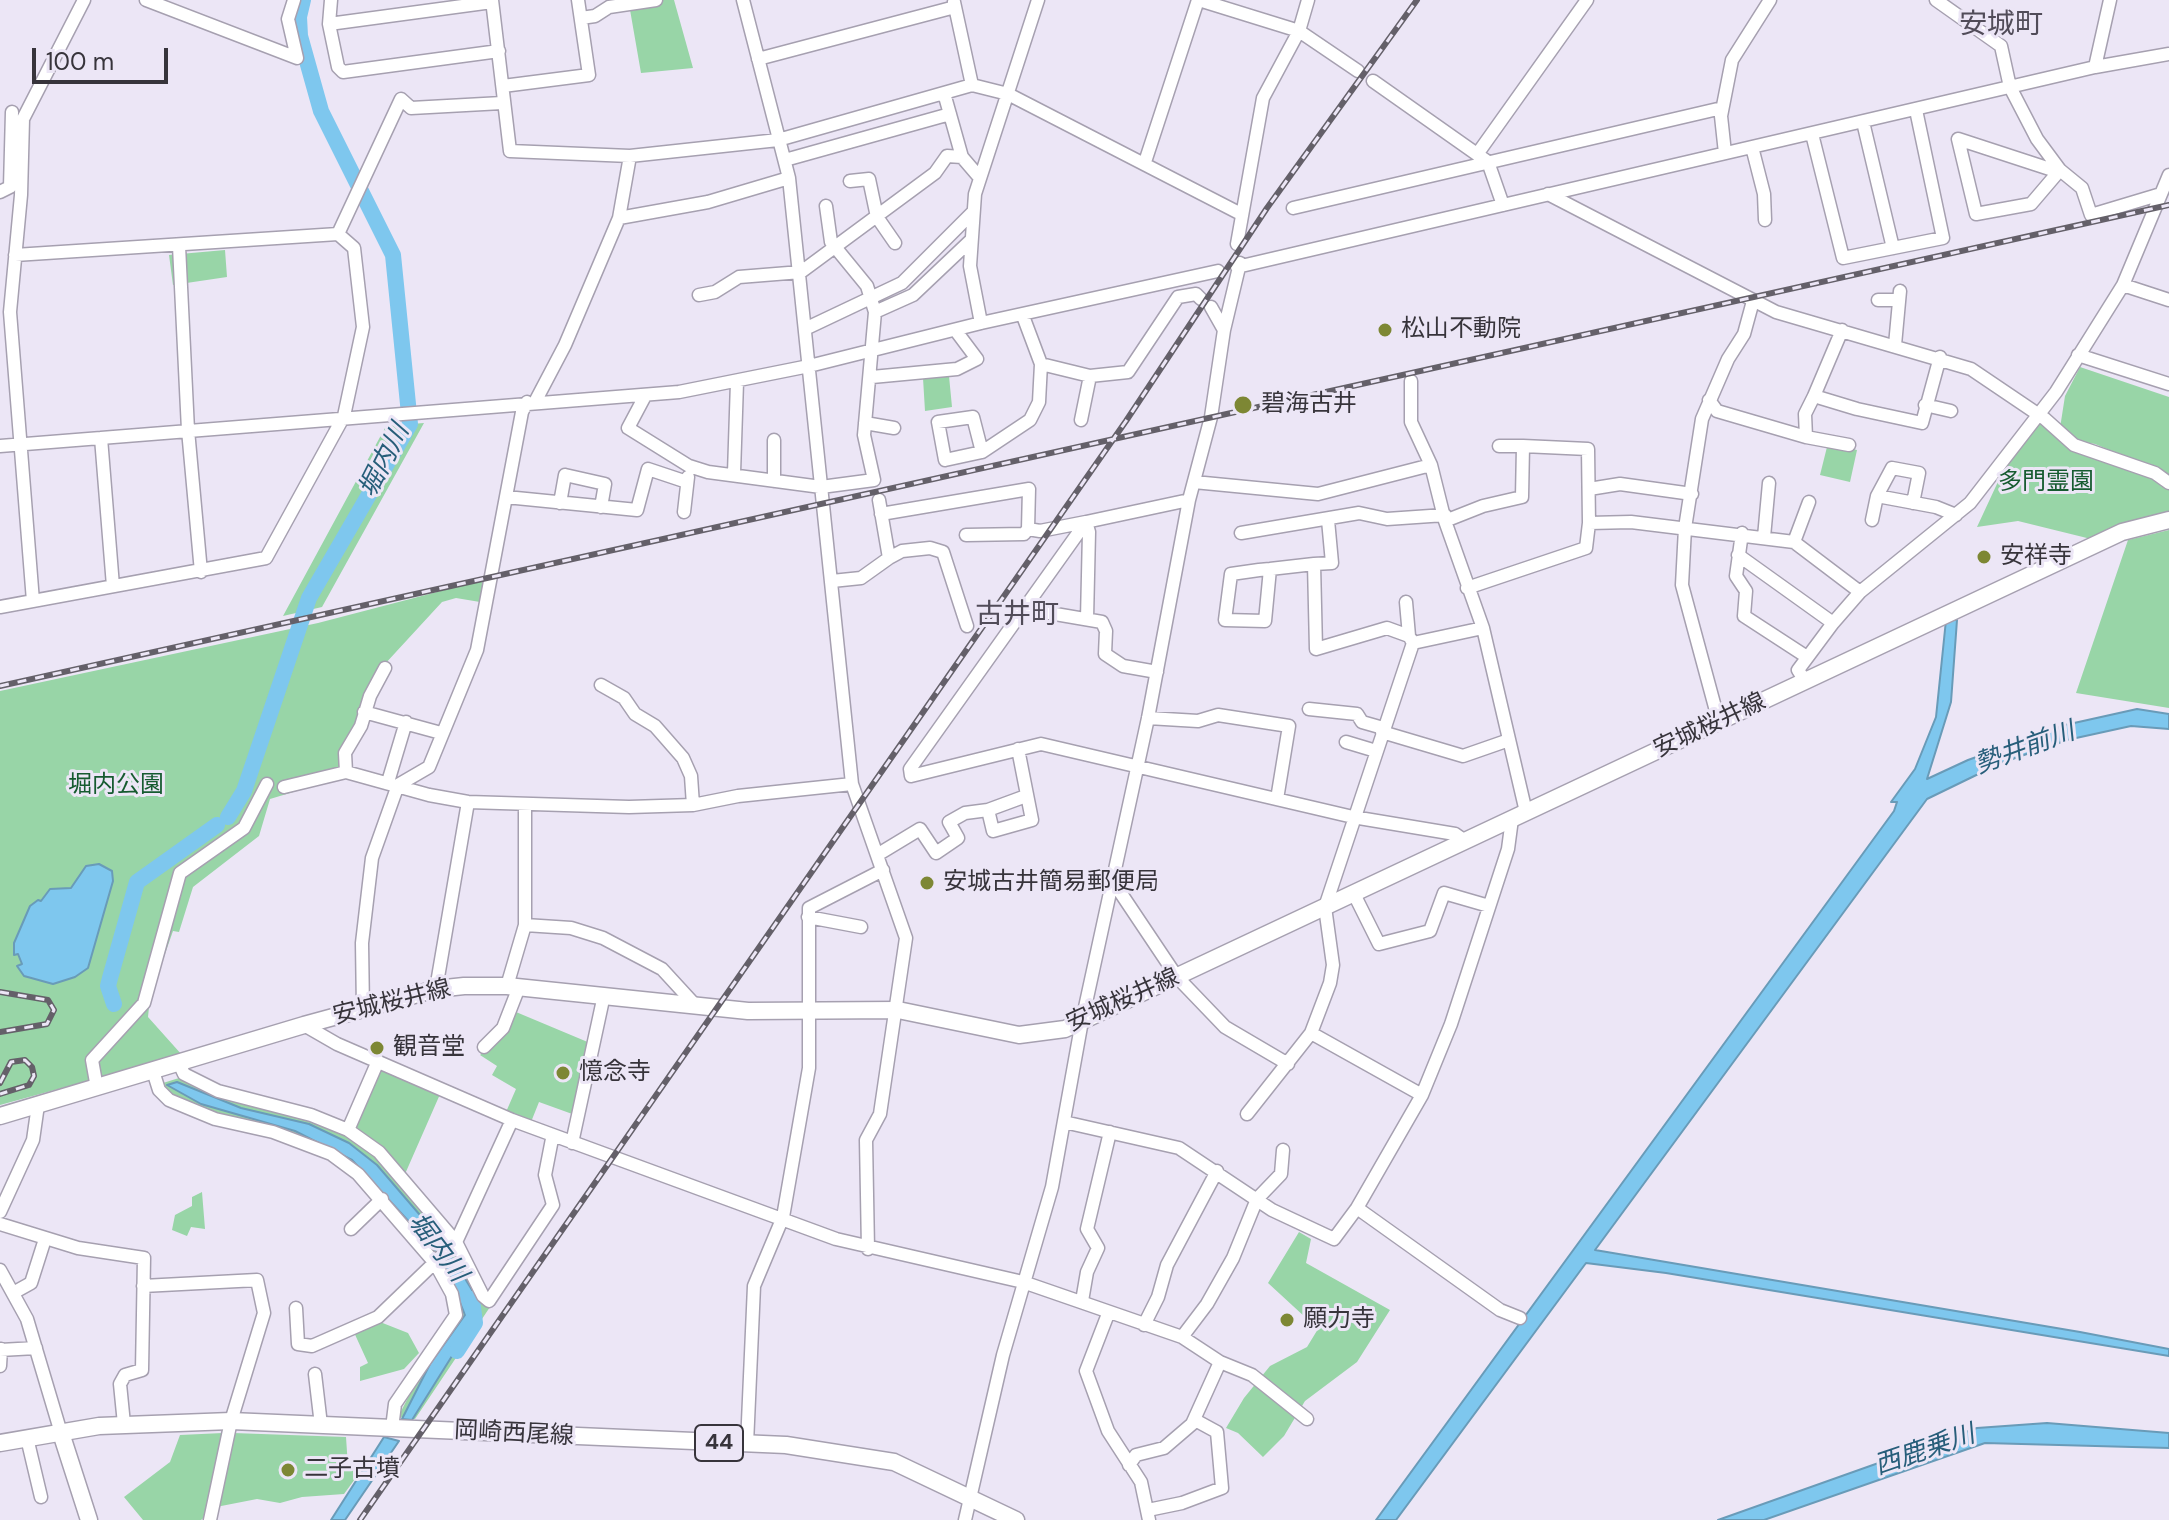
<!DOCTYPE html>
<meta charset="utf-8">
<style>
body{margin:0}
#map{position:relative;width:2169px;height:1520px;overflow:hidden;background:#ece6f6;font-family:"DM Sans",sans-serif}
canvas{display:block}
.scale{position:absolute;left:32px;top:48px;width:136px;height:36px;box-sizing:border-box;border:4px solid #37343b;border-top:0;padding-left:10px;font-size:24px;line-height:28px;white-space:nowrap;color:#37343b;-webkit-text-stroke:6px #ece6f6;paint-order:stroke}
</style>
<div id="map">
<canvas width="2169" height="1520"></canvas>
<div class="scale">100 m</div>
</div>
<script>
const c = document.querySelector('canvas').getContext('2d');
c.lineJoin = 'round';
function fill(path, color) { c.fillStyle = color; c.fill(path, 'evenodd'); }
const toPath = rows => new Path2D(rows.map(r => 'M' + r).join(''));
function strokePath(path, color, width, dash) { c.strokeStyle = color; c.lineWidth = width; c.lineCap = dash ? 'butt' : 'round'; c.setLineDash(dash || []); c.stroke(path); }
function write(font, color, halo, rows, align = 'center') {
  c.font = font + ' "DM Sans","Noto Sans JP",sans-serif'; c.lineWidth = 6; c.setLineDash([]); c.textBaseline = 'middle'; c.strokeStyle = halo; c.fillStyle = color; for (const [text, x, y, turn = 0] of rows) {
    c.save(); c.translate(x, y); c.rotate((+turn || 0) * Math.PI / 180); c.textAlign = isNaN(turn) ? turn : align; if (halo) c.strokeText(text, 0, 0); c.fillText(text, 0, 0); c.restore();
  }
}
const green = toPath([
 [656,0,674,0,693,68,641,73,629,4],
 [225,250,227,277,173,285,169,255],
 [2080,367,2169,397,2169,475,2095,444,2079,441,2060,428,2065,396],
 [949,376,952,407,925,411,923,378],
 [2040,421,2065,445,2155,476,2169,486,2169,514,2139,519,2091,539,2018,521,1977,527,2009,458],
 [424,423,322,607,283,616,386,426],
 [1828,443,1857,450,1850,482,1820,475],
 [2169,530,2169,708,2076,693,2128,540],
 [483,580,485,589,480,602,456,598,442,602,384,665,343,777,270,799,259,836,193,887,179,932,173,931,150,997,148,1017,182,1055,0,1105,0,691,318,623],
 [516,1012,590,1043,575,1115,539,1102,531,1122,506,1112,516,1089,492,1075,497,1066,480,1055,502,1037],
 [378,1065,441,1092,405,1174,355,1130],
 [179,1078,219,1095,292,1112,337,1130,369,1149,448,1240,480,1300,490,1307,415,1419,398,1417,458,1301,357,1167,189,1104,168,1092,163,1083],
 [202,1192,205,1229,191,1227,187,1236,172,1230,175,1215,192,1206,192,1197],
 [1299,1232,1311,1239,1306,1263,1390,1310,1357,1362,1305,1401,1284,1436,1263,1457,1238,1433,1226,1428,1244,1398,1270,1366,1307,1347,1318,1329,1268,1283],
 [375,1320,408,1333,419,1353,404,1369,360,1381,360,1367,368,1363,352,1328],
 [223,1433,206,1516,201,1520,143,1520,124,1497,170,1462,180,1435],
 [233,1433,346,1437,348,1467,363,1468,344,1494,302,1497,280,1503,257,1499,216,1507]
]);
const water = toPath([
 [1946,620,1957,620,1951,702,1927,779,1968,760,2065,725,2137,709,2169,714,2169,729,2131,726,2067,740,2001,763,1927,799,1595,1250,2080,1332,2169,1349,2169,1356,1666,1273,1586,1263,1396,1520,1376,1520,1894,811,1897,802,1891,802,1915,769,1936,717,1946,620],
 [99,864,112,871,113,881,88,968,75,977,53,984,24,976,17,966,22,964,18,954,14,955,14,943,30,906,38,900,41,901,50,889,71,888,86,866,99,864],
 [177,1082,241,1108,309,1124,349,1143,377,1165,444,1243,437,1252,352,1160,295,1131,201,1104,167,1085,177,1082],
 [450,1254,472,1290,477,1316,412,1420,402,1419,430,1364,465,1315,443,1260,450,1254],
 [2047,1423,2169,1433,2169,1448,1985,1443,1764,1520,1718,1520,1977,1428,2047,1423],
 [384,1437,399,1441,345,1520,331,1520,384,1437]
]);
const river = toPath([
 [228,817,244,791,309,598,410,424,393,255,321,111,300,36,299,17,303,0],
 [114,1004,108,986,110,978,137,882,217,825],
 [457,1351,475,1323,472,1299]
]);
const minor = toPath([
 [146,0,297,58,288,19,294,0],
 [492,0,510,151,630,156,778,140,972,85,1008,94,1241,214],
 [743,0,789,178,852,784,906,938,880,1114,866,1140,868,1249],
 [1199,0,1299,31,1358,71],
 [1936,0,2001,46,2010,87,2037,139,2060,170,2082,188,2091,215,2161,194],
 [492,2,329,24,338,67,343,72,499,51],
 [954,2,972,85],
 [581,18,595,16,609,7,656,0],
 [329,24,331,0],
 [758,59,955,7],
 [2095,67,2110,0],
 [1373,81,1488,162,1503,205],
 [503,86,589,75,578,0],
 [944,93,962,157,980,178],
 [1863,122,1893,248],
 [1812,134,1843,258,1943,238,1916,110],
 [1752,147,1764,194,1765,220],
 [1478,153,1587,0],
 [1725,153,1721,116,1732,60,1770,0],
 [785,160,950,114],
 [1145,162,1198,0],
 [2056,171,1958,139,1976,214,2031,204,2060,170],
 [850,181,869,179,877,217,895,243],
 [0,192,10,187,12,112],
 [1548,194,1776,312,1971,369,2045,419,2074,445,2155,473,2169,483],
 [1293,208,1722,108],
 [619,218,708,202,789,178],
 [338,234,401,99,411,108,502,103],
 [1237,244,1263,98,1299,31,1308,0],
 [179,246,188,430,201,572],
 [1237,267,2095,67,2169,54],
 [2123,285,2169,300],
 [699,295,715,292,739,277,801,272,935,173,947,156,962,157],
 [1878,300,1899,300],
 [1211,307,1224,330],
 [875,312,913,295,970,241],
 [1023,316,1041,364,1090,376,1128,372,1178,297,1196,294,1201,299],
 [981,323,970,266,975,194,1038,0],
 [807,328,902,283,972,213],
 [1842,330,1814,396,1857,409,1922,423,1940,357],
 [1895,345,1900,291],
 [2078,355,2169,384],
 [872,377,957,369,977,359,956,331],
 [1411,381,1411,422,1431,465,1445,521,1483,628,1526,812],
 [645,396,628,428,689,466,708,472,821,487,874,480,864,435,875,312,867,286,831,242,826,206],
 [1709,400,1717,411,1806,437,1805,414,1814,396],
 [535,402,565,345,619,218,630,156],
 [1925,405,1951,411],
 [1081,420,1090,376],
 [865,423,894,428],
 [1806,437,1849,445],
 [101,438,113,586],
 [0,446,679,392,809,366,981,323,1218,271],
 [1499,446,1523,446],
 [982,452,973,417,938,422,945,460,982,452,1030,420,1039,402,1041,364],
 [734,473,737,382],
 [774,481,774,440],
 [1194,482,1318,494,1431,465],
 [1589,489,1620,484,1692,494],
 [1877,496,1936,507,1956,515],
 [506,497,637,510,648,469,687,482],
 [1189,500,1086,522,910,769,911,776,1041,744,1353,817,1455,834,1465,841],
 [560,503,565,475,605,484,601,507],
 [684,512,688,477],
 [881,514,1029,489,1028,529,1024,534,966,535],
 [1872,520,1877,496,1892,468,1919,473,1913,503],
 [1445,521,1483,506,1522,497,1523,446,1588,449,1589,523],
 [1028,529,1040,531,1086,522,1089,532,1087,619],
 [1241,533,1359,513,1387,519,1445,515],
 [1742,533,1736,576,1746,591,1744,616,1807,657],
 [1764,537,1769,483],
 [1794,542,1809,502],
 [1738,555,1833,623],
 [889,558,902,551,930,548,943,552,967,626],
 [1314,564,1332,563,1328,520],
 [1270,569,1265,621,1225,620,1231,574,1259,570,1270,569,1314,564,1316,649,1387,628,1409,636,1413,643],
 [832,581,861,578,889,558,879,500],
 [1467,588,1586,548,1589,523,1631,522,1794,542,1860,592],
 [33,601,10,312,21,195,23,119,84,0],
 [1406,602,1409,636],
 [0,607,266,558,344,416,363,327,354,248,338,234,15,255],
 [1026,609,1102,622,1106,631,1105,654,1123,666,1157,672],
 [1805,681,1798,670,1833,623,1860,592,1970,503,2056,392,2123,285,2169,175],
 [601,685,624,698,635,714,655,726,683,758,691,776,693,805],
 [1309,709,1357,714,1362,722,1383,728],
 [364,712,441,733],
 [1148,718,1198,721,1218,715,1289,726,1277,799],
 [1719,722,1682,585,1685,528,1702,419,1728,359,1744,334,1753,301],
 [1382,732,1463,756,1509,740],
 [1346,742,1376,751],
 [346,772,345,753,361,726,370,696,385,668],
 [388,782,406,722],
 [284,787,346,772,429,795,468,802,629,807,693,805,738,796,852,784],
 [988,810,993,831,1032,820,1018,749],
 [877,855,920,829,936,853,958,838,949,822,965,813,988,810,1026,796],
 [1112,880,1177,977,1225,1027,1288,1064],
 [1354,894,1379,944,1430,931,1444,893,1489,906],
 [808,917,861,927],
 [525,925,571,928,603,938,662,969,696,1006],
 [507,986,525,925,525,806],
 [436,989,468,802],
 [363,1010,362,943,372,858,398,785,429,767,477,650,522,412,527,402],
 [304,1025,337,1044,512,1120,836,1239,1023,1282,1182,1337,1207,1304,1233,1258,1257,1199,1281,1174,1283,1150],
 [1311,1033,1422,1095],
 [484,1047,503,1028,519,987],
 [179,1063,184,1074,218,1091,311,1115,348,1130,379,1152,456,1242,483,1296,489,1301,553,1205,545,1175,552,1139],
 [153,1071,159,1090,169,1100,215,1119,273,1132,331,1154,358,1174,435,1263,452,1294,456,1315,395,1404,392,1428],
 [97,1088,92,1060,144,1003,180,873,244,828,267,784],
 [1247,1114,1311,1033,1330,983,1333,965,1325,907,1413,643,1483,628],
 [1064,1122,1179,1148,1272,1210,1334,1239,1357,1208,1422,1095,1451,1024,1508,849,1512,819],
 [348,1130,378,1061],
 [572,1143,604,995],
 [1357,1208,1500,1310,1520,1318],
 [0,1212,33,1140,38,1105],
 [0,1224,78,1248,144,1258,142,1370,125,1375,120,1384,124,1424],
 [351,1229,382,1199],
 [0,1270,27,1319,61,1433],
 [143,1286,257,1280,264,1313,231,1421,210,1520],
 [13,1293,31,1283,45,1239],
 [1082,1301,1087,1272,1098,1248,1087,1229,1110,1132],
 [296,1308,298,1344,312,1346,378,1317,456,1242,512,1120],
 [1108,1314,1086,1371,1108,1431,1141,1482,1149,1520],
 [1144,1325,1158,1297,1167,1265,1217,1171],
 [1182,1337,1220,1362,1252,1375,1307,1419],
 [0,1350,36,1348],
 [0,1366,1,1349],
 [315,1374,321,1425],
 [27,1438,41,1497],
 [747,1444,754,1286,783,1217,809,1068,809,908,883,870],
 [1129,1465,1136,1455,1164,1448,1192,1424,1220,1362],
 [1148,1510,1182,1503,1222,1488,1217,1432,1195,1420],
 [965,1520,1003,1355,1052,1187,1082,1021,1148,718,1189,500,1211,417,1224,330,1240,263]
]);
const major = toPath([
 [0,1116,304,1025,436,989,464,986,507,986,748,1011,898,1010,1019,1035,1065,1029,2122,532,2169,520],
 [61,1433,89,1520],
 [0,1443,99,1426,231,1421,786,1445,894,1462,1016,1520]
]);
const rail = toPath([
 [0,686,2169,205],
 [0,992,48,1000,54,1010,47,1024,0,1032],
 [0,1083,11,1062,25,1060,32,1067,34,1076,29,1085,0,1094],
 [360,1520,1126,421,1267,208,1417,0]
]);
const markers = [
 [1385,330,8,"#7d8734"],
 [1243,405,10,"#7d8734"],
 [1984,557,8,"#7d8734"],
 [927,883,8,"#7d8734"],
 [377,1048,8,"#7d8734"],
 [563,1073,8,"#7d8734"],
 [1287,1320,8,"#7d8734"],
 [288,1470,8,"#7d8734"]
];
const shields = [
 [719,1443,48]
];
const shieldNames = [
 ["44",719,1443]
];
const poiNames = [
 ["松山不動院",1401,330],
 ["碧海古井",1261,405],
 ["安祥寺",2000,557],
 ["安城古井簡易郵便局",943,883],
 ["観音堂",393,1048],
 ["憶念寺",579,1073],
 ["願力寺",1303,1320],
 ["二子古墳",304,1470]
];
const parkNames = [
 ["多門霊園",2046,483],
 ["堀内公園",116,786]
];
const streetNames = [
 ["安城桜井線",1710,726,-25],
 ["安城桜井線",1123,1001,-24],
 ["安城桜井線",392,1003,-14],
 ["岡崎西尾線",514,1434,3]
];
const waterNames = [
 ["堀内川",385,461,-63],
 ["勢井前川",2025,749,-20],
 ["堀内川",437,1248,53],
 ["西鹿乗川",1925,1451,-19]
];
const quarterNames = [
 ["安城町",2001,26],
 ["古井町",1017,616]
];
fill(green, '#98d5a7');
fill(water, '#7ec7ee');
strokePath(water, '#699bb8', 2);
strokePath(river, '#7ec7ee', 16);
strokePath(minor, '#a6a0b0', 15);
strokePath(major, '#a6a0b0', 19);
strokePath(minor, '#fff', 12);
strokePath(major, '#fff', 16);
strokePath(rail, '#646069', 6);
strokePath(rail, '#ece6f6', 3, [9]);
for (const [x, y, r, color] of markers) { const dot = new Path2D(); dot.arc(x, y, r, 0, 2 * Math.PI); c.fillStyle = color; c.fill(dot); strokePath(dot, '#ece6f6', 3); }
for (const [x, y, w] of shields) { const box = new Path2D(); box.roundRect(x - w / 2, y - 18, w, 36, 6); c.fillStyle = '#ece6f6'; c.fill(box); strokePath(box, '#37343b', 2); }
write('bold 22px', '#37343b', null, shieldNames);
write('24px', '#37343b', '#ece6f6', poiNames, 'left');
write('24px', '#165b30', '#ece6f6', parkNames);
write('24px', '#37343b', '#ece6f6', streetNames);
write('italic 26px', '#275e7a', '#ece6f6', waterNames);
write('28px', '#514c59', '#ece6f6', quarterNames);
</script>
